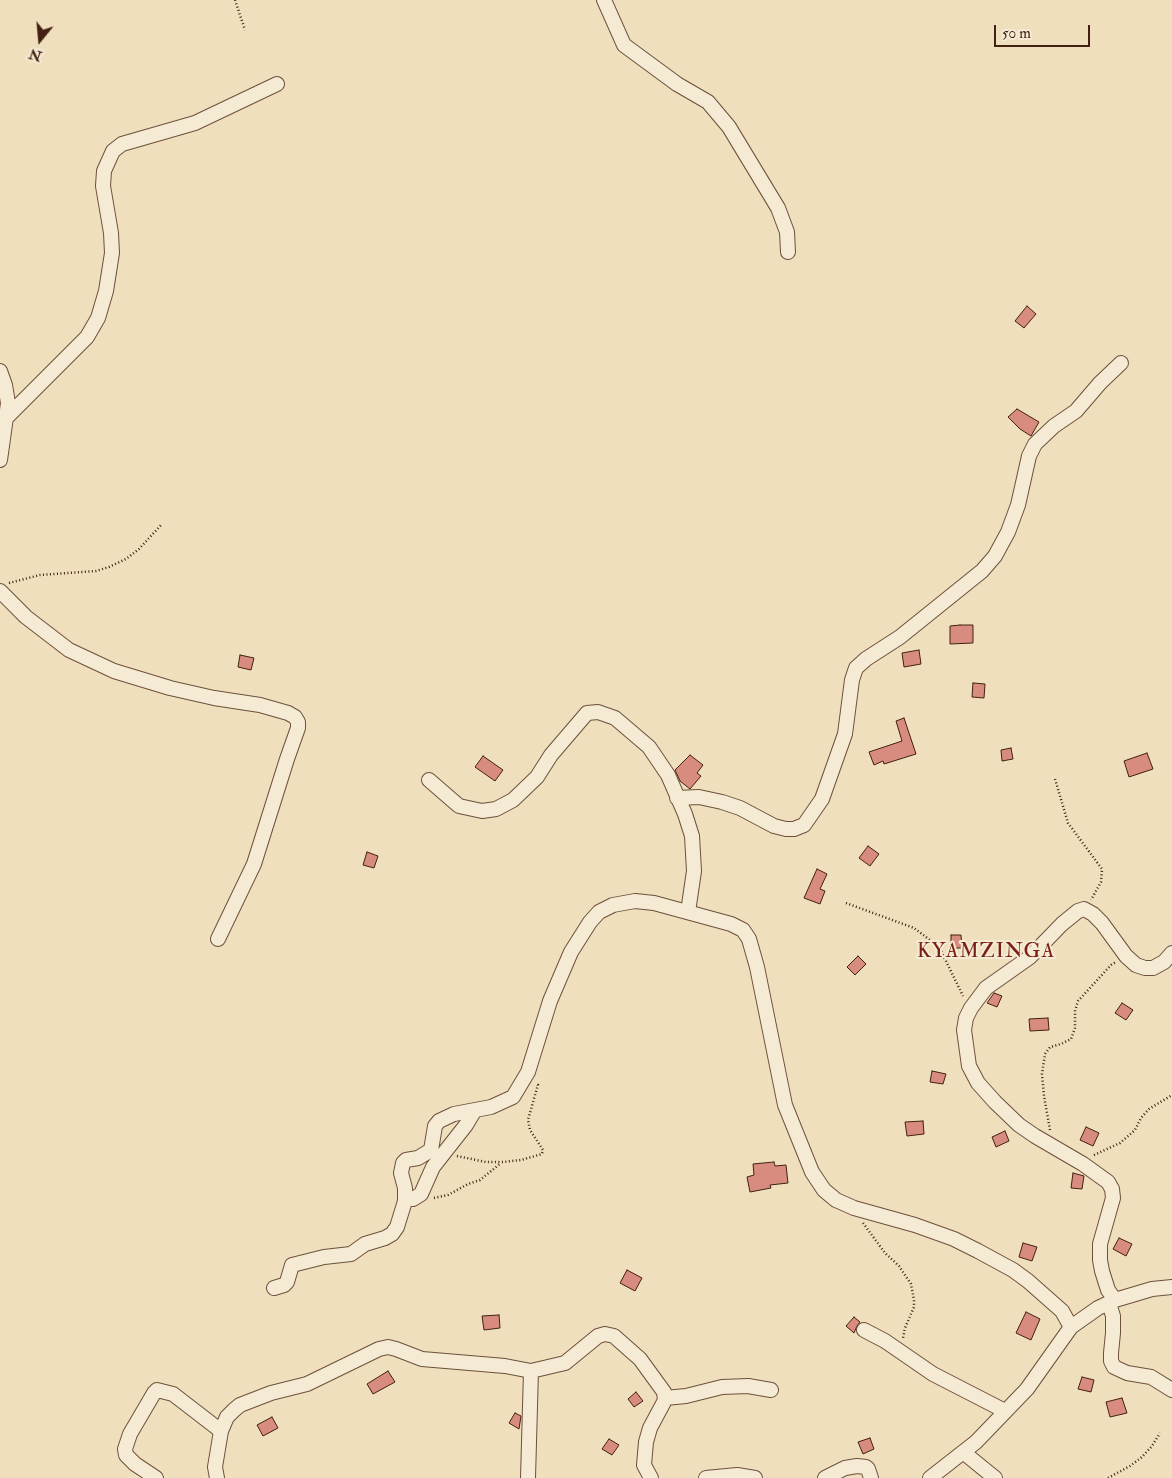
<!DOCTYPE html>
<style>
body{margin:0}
#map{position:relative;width:1172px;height:1478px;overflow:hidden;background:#efdfbc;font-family:"IM FELL Double Pica",serif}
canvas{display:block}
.north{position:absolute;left:15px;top:15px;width:50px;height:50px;-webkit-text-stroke:4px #f5ead3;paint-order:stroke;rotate:197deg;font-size:14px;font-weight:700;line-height:20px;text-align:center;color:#422012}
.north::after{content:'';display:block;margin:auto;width:18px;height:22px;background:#422012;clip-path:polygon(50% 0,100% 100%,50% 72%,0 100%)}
.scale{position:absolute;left:994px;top:25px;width:96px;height:22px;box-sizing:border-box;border:2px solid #422012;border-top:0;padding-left:6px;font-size:15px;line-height:18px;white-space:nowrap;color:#422012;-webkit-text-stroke:4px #f5ead3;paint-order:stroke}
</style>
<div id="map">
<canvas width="1172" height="1478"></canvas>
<div class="north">N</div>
<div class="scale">50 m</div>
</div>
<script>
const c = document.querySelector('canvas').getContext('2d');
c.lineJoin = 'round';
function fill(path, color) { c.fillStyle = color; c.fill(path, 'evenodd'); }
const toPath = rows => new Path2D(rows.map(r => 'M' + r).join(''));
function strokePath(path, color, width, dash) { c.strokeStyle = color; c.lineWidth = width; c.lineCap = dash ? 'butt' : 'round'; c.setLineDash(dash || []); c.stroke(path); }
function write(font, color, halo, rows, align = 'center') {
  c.font = font + ' "IM FELL Double Pica",serif'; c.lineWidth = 4; c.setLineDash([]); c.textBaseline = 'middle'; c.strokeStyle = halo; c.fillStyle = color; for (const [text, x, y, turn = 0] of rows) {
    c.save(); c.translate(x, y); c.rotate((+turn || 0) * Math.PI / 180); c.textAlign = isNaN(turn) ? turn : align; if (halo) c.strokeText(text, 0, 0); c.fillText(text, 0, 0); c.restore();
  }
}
const building = toPath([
 [1027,306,1036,314,1024,328,1015,321,1027,306],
 [1017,409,1039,422,1031,436,1020,429,1008,417,1017,409],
 [960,625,973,625,973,643,950,644,950,626,960,625],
 [919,650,921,664,904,667,902,653,919,650],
 [240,655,254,658,251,670,238,667,240,655],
 [973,683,985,684,984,698,972,697,973,683],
 [904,718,916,754,884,764,883,761,874,765,869,752,902,741,896,721,904,718],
 [1011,748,1013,759,1002,761,1001,750,1011,748],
 [1147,753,1153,769,1129,777,1124,761,1147,753],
 [690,755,703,765,697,773,701,776,690,789,680,781,675,770,690,755],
 [483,756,503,770,495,781,475,767,483,756],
 [868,846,879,854,870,866,859,858,868,846],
 [367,852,378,856,374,868,363,865,367,852],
 [817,869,827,874,820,889,825,891,820,904,804,898,817,869],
 [951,935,961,935,962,948,951,948,951,935],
 [858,956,866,964,855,975,847,967,858,956],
 [994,993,1002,996,997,1007,987,1003,994,993],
 [1122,1003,1133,1010,1126,1020,1115,1013,1122,1003],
 [1048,1018,1049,1030,1030,1031,1029,1019,1048,1018],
 [932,1071,946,1074,943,1084,930,1082,932,1071],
 [923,1121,924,1134,907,1136,905,1122,923,1121],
 [1086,1127,1099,1133,1093,1146,1080,1140,1086,1127],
 [1005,1131,1009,1141,996,1147,992,1137,1005,1131],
 [774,1162,775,1166,786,1165,788,1183,770,1185,771,1188,750,1192,747,1177,754,1175,753,1164,774,1162],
 [1073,1173,1084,1176,1082,1189,1071,1188,1073,1173],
 [1119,1238,1132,1244,1126,1256,1113,1249,1119,1238],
 [1023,1243,1037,1247,1032,1261,1019,1257,1023,1243],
 [627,1270,642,1278,635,1291,620,1283,627,1270],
 [1026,1312,1040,1319,1031,1340,1016,1333,1026,1312],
 [499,1315,500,1328,484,1330,482,1316,499,1315],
 [854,1317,860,1322,857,1326,854,1333,846,1326,854,1317],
 [388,1371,395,1382,373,1394,367,1384,388,1371],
 [1082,1377,1094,1380,1091,1392,1078,1389,1082,1377],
 [636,1392,643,1401,634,1407,628,1399,636,1392],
 [1122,1398,1127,1413,1110,1417,1106,1402,1122,1398],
 [515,1413,521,1416,519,1429,509,1423,515,1413],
 [272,1417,278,1428,263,1436,257,1425,272,1417],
 [870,1438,874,1449,863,1454,858,1442,870,1438],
 [609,1439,619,1445,612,1455,602,1449,609,1439]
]);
const path = toPath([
 [235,0,245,30],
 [9,583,40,575,96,571,109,567,126,559,139,549,162,524],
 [1055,779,1068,823,1102,869,1101,882,1091,900],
 [846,903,914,928,930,940,941,951,963,996],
 [1050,1130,1044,1096,1042,1074,1045,1054,1050,1047,1061,1044,1071,1039,1075,1028,1075,1011,1078,1001,1111,965,1116,962],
 [1094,1155,1120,1143,1135,1130,1141,1118,1149,1109,1172,1095],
 [457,1156,486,1162,503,1162,521,1160,542,1154,543,1150,530,1130,528,1120,535,1095,538,1085,536,1083],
 [434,1198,448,1195,468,1184,480,1180,501,1163],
 [863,1223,885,1253,899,1266,911,1284,914,1300,914,1307,905,1328,903,1338],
 [1108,1478,1130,1466,1142,1457,1152,1446,1160,1433]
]);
const minor = toPath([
 [604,0,624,45,677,84,708,102,729,127,778,208,787,232,788,252],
 [0,371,5,385,8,403,0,460],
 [7,417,87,337,98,318,106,291,112,253,111,233,103,186,104,171,113,151,122,144,195,123,277,84],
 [0,591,26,617,69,650,114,671,170,688,214,698,260,705,288,713,295,717,298,722,298,728,287,759,254,864,218,939],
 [429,780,459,806,482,811,496,809,513,800,537,777,551,755,587,713,598,712,615,718,649,747,668,775,685,814,692,836,694,871,688,912],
 [677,798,699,797,722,802,740,808,774,826,786,829,794,829,804,825,822,799,845,734,852,680,856,668,866,659,900,637,982,571,995,556,1008,532,1018,505,1029,456,1035,444,1054,426,1076,411,1100,383,1121,363],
 [406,1199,413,1199,421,1194,433,1167,466,1125,475,1110],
 [274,1288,284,1285,287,1282,292,1265,324,1257,351,1254,365,1244,385,1238,392,1234,397,1227,405,1201,405,1188,401,1173,403,1163,406,1160,418,1158,431,1150,435,1126,439,1121,454,1114,491,1107,513,1097,528,1072,550,1001,571,952,590,922,599,912,613,905,635,901,654,903,731,924,743,930,749,939,757,967,785,1105,812,1172,824,1190,836,1200,854,1208,915,1225,954,1239,978,1251,1013,1270,1028,1281,1062,1311,1071,1327],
 [1115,1300,1108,1290,1102,1271,1100,1260,1100,1244,1113,1198,1112,1189,1108,1182,1083,1164,1035,1136,1019,1125,995,1102,978,1083,969,1066,964,1030,966,1018,971,1008,986,988,1030,957,1062,924,1078,911,1084,909,1093,914,1102,923,1126,956,1136,965,1145,968,1153,968,1164,962,1172,953],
 [1109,1303,1113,1316,1113,1333,1111,1353,1111,1361,1114,1367,1127,1373,1151,1377,1172,1390],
 [864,1330,885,1341,933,1374,1005,1411],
 [665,1398,686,1396,722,1387,748,1386,771,1390],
 [963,1452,995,1478],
 [156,1478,135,1464,126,1455,125,1449,130,1434,154,1393,157,1390,173,1394,221,1431],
 [217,1478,215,1467,221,1431,227,1417,234,1410,240,1405,271,1393,307,1384,379,1349,388,1347,396,1349,422,1359,505,1366,531,1371,565,1363,598,1336,605,1334,614,1336,640,1359,664,1392,665,1400,650,1428,646,1442,644,1465,651,1478],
 [528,1478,531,1371],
 [706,1478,737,1475,755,1478],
 [825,1478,845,1468,857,1466,866,1467,868,1469,871,1478],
 [930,1478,976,1442,1027,1389,1071,1327,1098,1308,1115,1300,1152,1289,1172,1287]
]);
const quarterNames = [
 ["KYAMZINGA",986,953]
];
fill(building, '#d78c7f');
strokePath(building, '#422012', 1);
strokePath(minor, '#6d503c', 16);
strokePath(path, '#422012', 2.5, [1, 2.5]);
strokePath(minor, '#f5ead3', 14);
c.letterSpacing = '1px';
write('20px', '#7a1f14', '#f5ead3', quarterNames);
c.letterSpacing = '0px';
</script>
